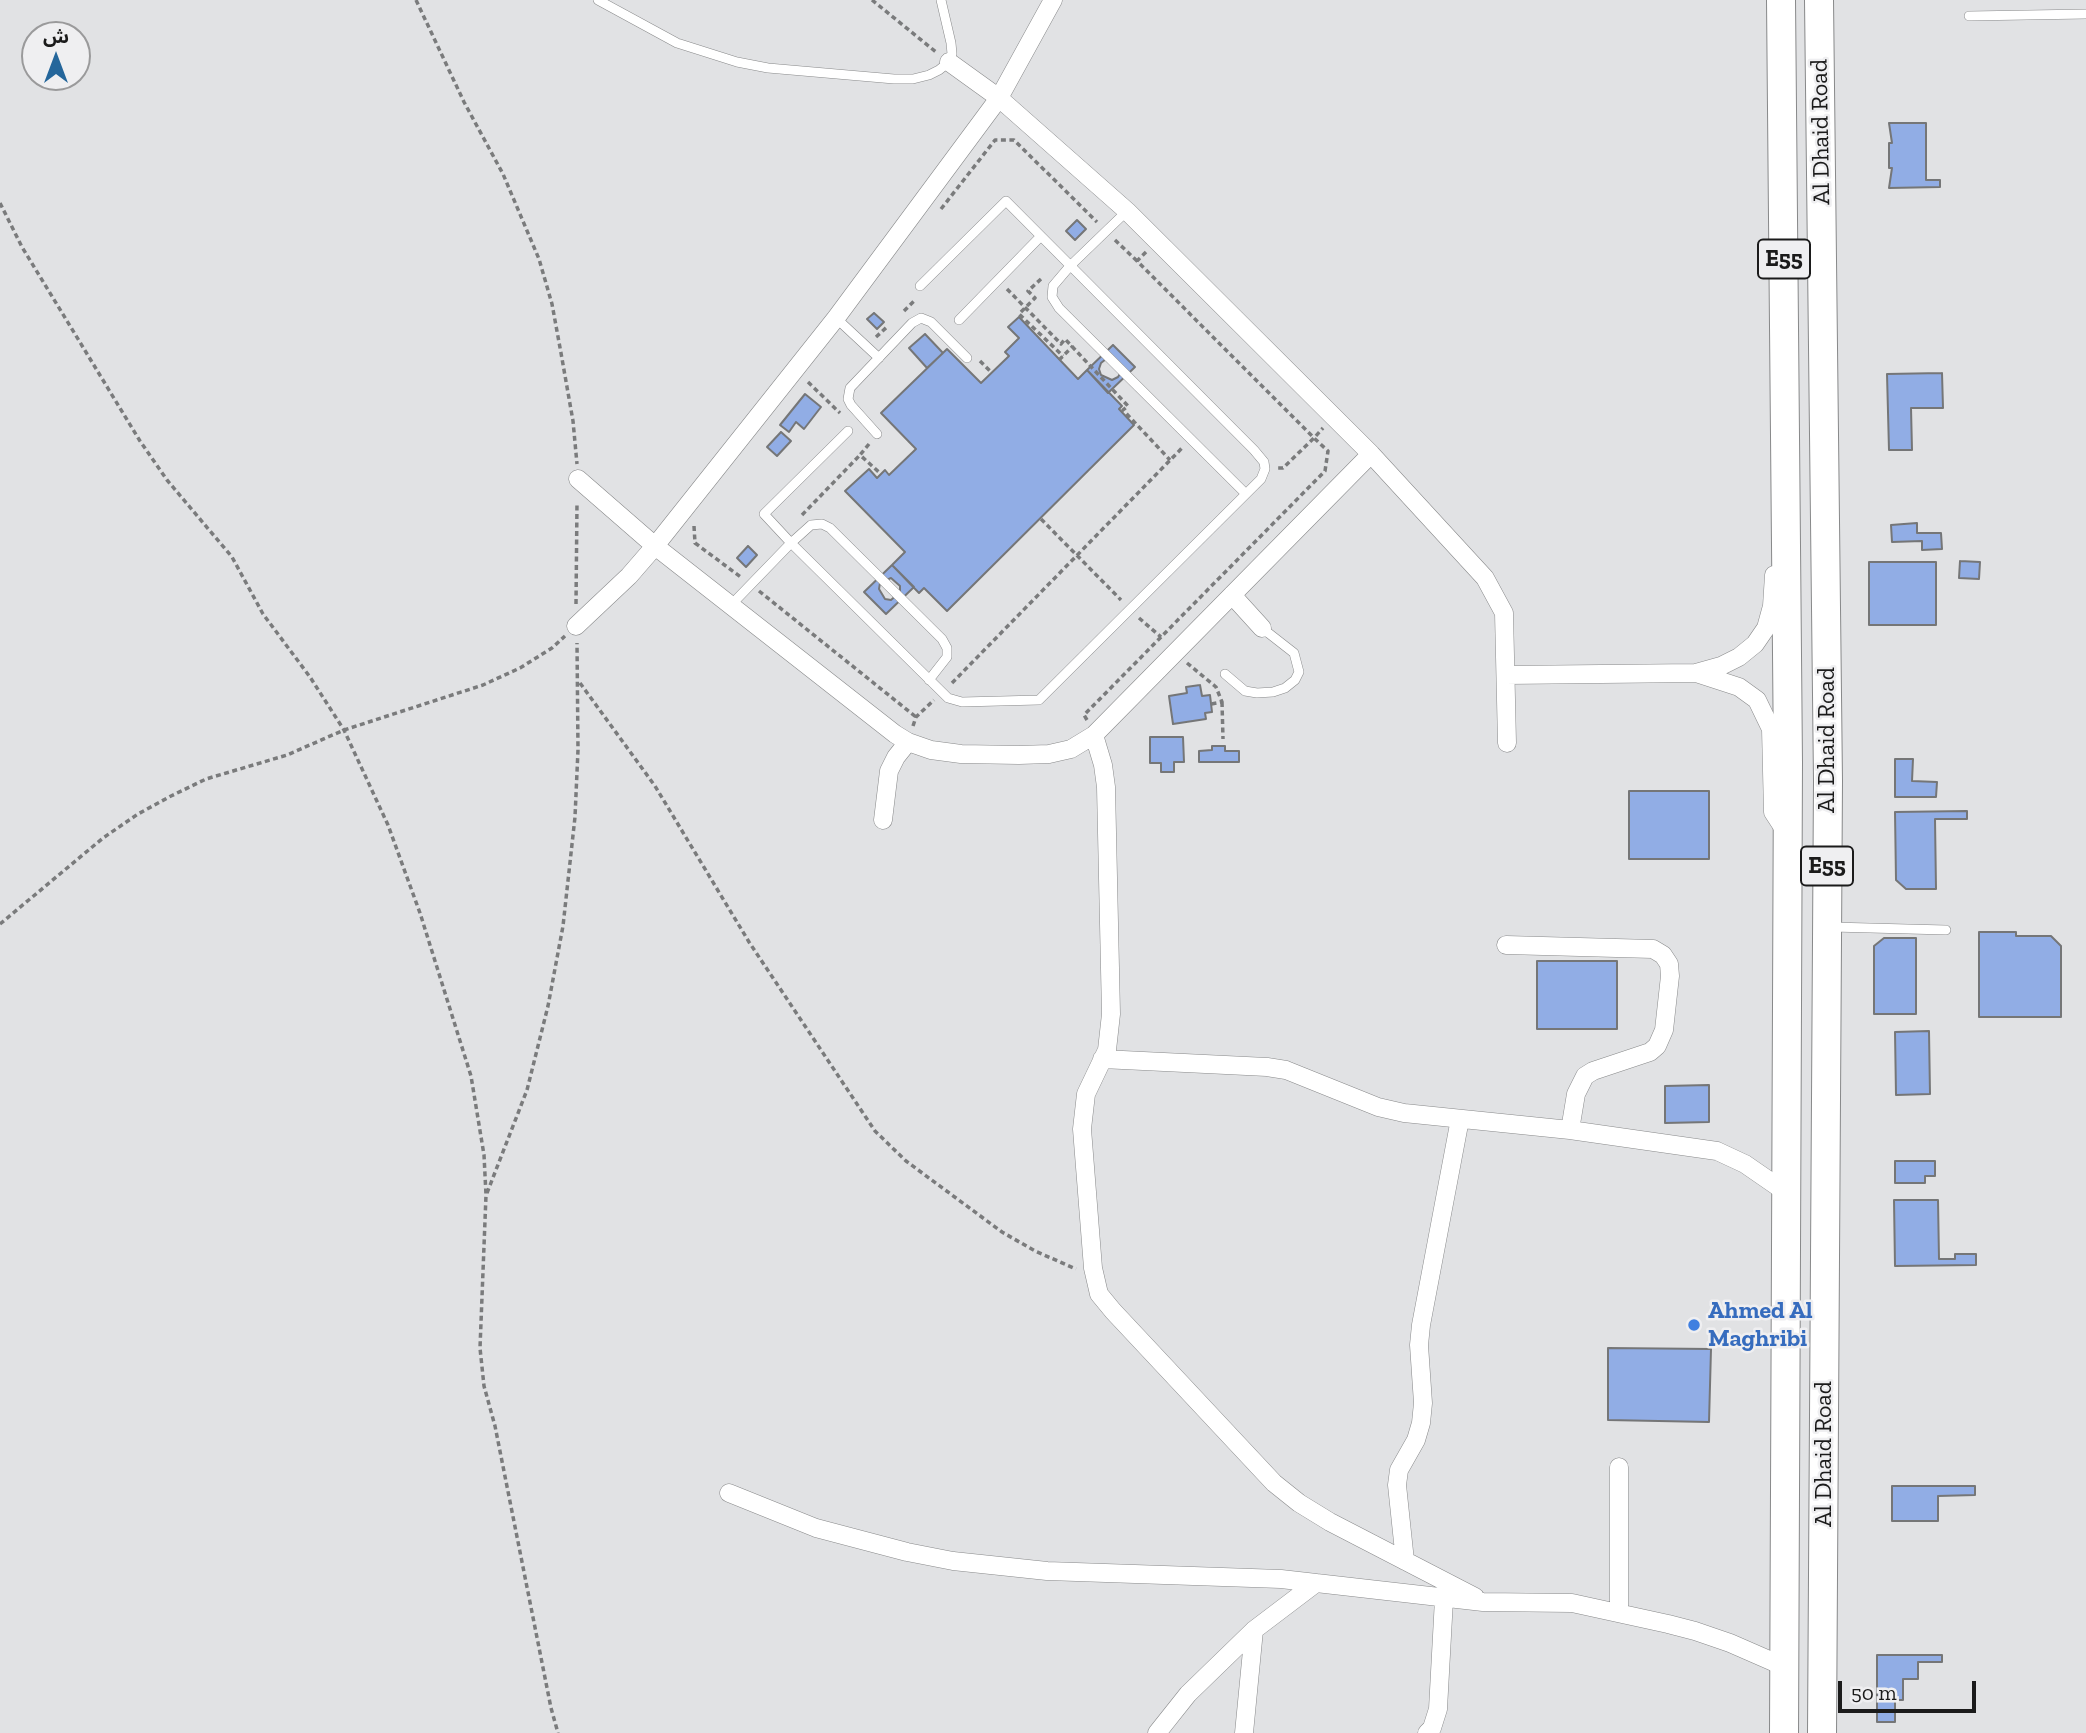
<!DOCTYPE html>
<meta charset="utf-8">
<style>
body{margin:0}
#map{position:relative;width:2086px;height:1733px;overflow:hidden;background:#e1e2e4;font-family:"Zilla Slab","Noto Sans Arabic",serif}
canvas{display:block}
.north{position:absolute;left:21px;top:21px;width:70px;height:70px;box-sizing:border-box;background:#efeff1;border:2px solid #9a9a9b;border-radius:50%;rotate:0deg;font-size:19px;font-weight:700;line-height:28px;text-align:center;color:#1b1b1b}
.north::after{content:'';display:block;margin:auto;width:24px;height:32px;background:#24669b;clip-path:polygon(50% 0,100% 100%,50% 72%,0 100%)}
.scale{position:absolute;left:1838px;top:1681px;width:138px;height:32px;box-sizing:border-box;border:4px solid #1b1b1b;border-top:0;padding-left:9px;font-size:21px;line-height:24px;white-space:nowrap;color:#1b1b1b;-webkit-text-stroke:5px #efeff1;paint-order:stroke}
</style>
<div id="map">
<canvas width="2086" height="1733"></canvas>
<div class="north">ش</div>
<div class="scale">50 m</div>
</div>
<script>
const c = document.querySelector('canvas').getContext('2d');
c.lineJoin = 'round';
function fill(path, color) { c.fillStyle = color; c.fill(path, 'evenodd'); }
const toPath = rows => new Path2D(rows.map(r => 'M' + r).join(''));
function strokePath(path, color, width, dash) { c.strokeStyle = color; c.lineWidth = width; c.lineCap = dash ? 'butt' : 'round'; c.setLineDash(dash || []); c.stroke(path); }
function write(font, color, halo, rows, align = 'center') {
  c.font = font + ' "Zilla Slab",serif'; c.lineWidth = 5; c.setLineDash([]); c.textBaseline = 'middle'; c.strokeStyle = halo; c.fillStyle = color; for (const [text, x, y, turn = 0] of rows) {
    c.save(); c.translate(x, y); c.rotate((+turn || 0) * Math.PI / 180); c.textAlign = isNaN(turn) ? turn : align; if (halo) c.strokeText(text, 0, 0); c.fillText(text, 0, 0); c.restore();
  }
}
const building = toPath([
 [1889,123,1926,123,1926,180,1940,180,1940,187,1889,188,1892,168,1889,168,1889,143,1892,143,1889,123],
 [1077,220,1086,229,1075,240,1066,231,1077,220],
 [874,313,884,322,877,329,867,319,874,313],
 [1019,317,1078,379,1087,370,1122,406,1119,409,1134,425,947,611,924,588,919,593,892,565,905,552,845,491,869,469,877,478,885,470,889,475,916,449,881,413,947,349,981,383,1009,356,1005,352,1019,338,1008,327,1019,317],
 [925,334,943,353,927,368,909,348,925,334],
 [1113,345,1135,367,1108,393,1087,370,1113,345],
 [1106,359,1121,372,1118,377,1112,380,1101,375,1099,369,1101,363,1106,359],
 [1942,373,1943,408,1911,408,1912,450,1889,450,1887,374,1942,373],
 [805,394,821,407,804,429,796,422,789,432,780,425,805,394],
 [781,432,791,441,777,456,767,447,781,432],
 [1917,523,1917,533,1941,533,1942,549,1922,550,1922,541,1892,542,1891,525,1917,523],
 [748,546,757,555,746,567,737,558,748,546],
 [1960,561,1980,562,1979,579,1959,578,1960,561],
 [1869,562,1936,562,1936,625,1869,625,1869,562],
 [892,565,914,587,886,614,864,592,892,565],
 [891,578,900,586,900,592,891,600,885,599,879,589,880,583,891,578],
 [1200,685,1202,696,1210,695,1212,712,1205,713,1206,719,1173,724,1169,696,1187,693,1186,687,1200,685],
 [1150,737,1183,737,1184,762,1174,762,1174,772,1161,772,1161,763,1150,763,1150,737],
 [1212,746,1225,746,1225,751,1239,751,1239,762,1199,762,1199,751,1212,750,1212,746],
 [1895,759,1913,759,1912,781,1937,782,1936,797,1895,797,1895,759],
 [1629,791,1709,791,1709,859,1629,859,1629,791],
 [1967,811,1967,819,1935,819,1936,889,1906,889,1896,880,1895,812,1967,811],
 [1979,932,2016,932,2016,936,2051,936,2061,946,2061,1017,1979,1017,1979,932],
 [1884,938,1916,938,1916,1014,1874,1014,1874,946,1884,938],
 [1537,961,1617,961,1617,1029,1537,1029,1537,961],
 [1929,1031,1930,1094,1896,1095,1895,1032,1929,1031],
 [1709,1085,1709,1122,1665,1123,1665,1086,1709,1085],
 [1895,1161,1935,1161,1935,1176,1925,1176,1925,1183,1895,1183,1895,1161],
 [1894,1200,1938,1200,1939,1259,1955,1259,1955,1254,1976,1254,1976,1265,1895,1266,1894,1200],
 [1608,1348,1711,1349,1709,1422,1608,1420,1608,1348],
 [1892,1486,1975,1486,1975,1495,1938,1496,1938,1521,1892,1521,1892,1486],
 [1877,1655,1942,1655,1942,1662,1918,1662,1918,1679,1903,1679,1903,1700,1895,1700,1895,1722,1877,1722,1877,1655]
]);
const path = toPath([
 [416,0,464,102,503,174,539,259,552,304,561,353,573,421,577,464],
 [872,0,936,52],
 [0,203,22,247,140,441,167,480,232,557,263,614,310,677,344,730,388,825,420,913,471,1076,484,1155,486,1195,480,1348,484,1386,495,1426,551,1708,558,1733],
 [941,209,995,140,1014,140,1097,222],
 [1115,240,1137,261],
 [1146,252,1137,261,1314,438,1283,468,1277,468],
 [1041,279,1028,291,1035,298,1019,314,1063,356],
 [1007,289,1061,344,1065,339,1128,406,1123,410,1170,460],
 [904,311,916,299],
 [876,337,888,326],
 [1059,360,1073,346],
 [980,361,992,373],
 [808,382,840,413],
 [869,444,860,455,881,474],
 [802,515,860,455],
 [1041,519,1121,600],
 [694,526,695,543,742,578],
 [759,591,916,717],
 [576,604,577,503],
 [1139,618,1161,637],
 [1187,663,1216,687,1222,702,1211,704],
 [580,683,655,786,749,942,875,1131,906,1161,1002,1232,1035,1251,1076,1269],
 [952,683,1182,448],
 [1222,702,1223,739],
 [1087,720,1084,715,1325,471,1328,451,1314,438,1323,428],
 [913,726,916,717,934,700],
 [0,924,103,838,138,814,171,796,206,779,287,755,344,730,483,685,520,668,552,648,565,636],
 [487,1193,527,1090,548,1006,563,926,575,817,578,750,577,643]
]);
const service = toPath([
 [598,0,677,43,737,62,768,68,894,79,913,79,929,75,939,70,949,62,952,54,951,43,941,0],
 [1969,16,2086,14],
 [1127,211,1070,266,1053,286,1052,297,1059,308,1246,494],
 [836,318,879,358],
 [959,320,1041,236],
 [848,431,764,514,791,543,811,525,822,524,830,528,942,639,947,648,947,657,929,680],
 [877,434,851,405,848,399,850,388,912,323,921,318,931,322,967,358],
 [731,605,791,543,948,698,962,702,1039,700,1261,479,1265,469,1264,462,1254,450,1006,201,920,286],
 [1225,674,1245,691,1257,693,1273,692,1285,688,1295,680,1299,672,1294,653,1262,628],
 [1832,927,1946,930]
]);
const minor = toPath([
 [949,62,999,98,1127,211,1371,454,1485,578,1504,613,1507,743],
 [578,479,655,546,895,734,908,742,931,750,961,754,1019,755,1049,754,1071,749,1094,735,1371,454],
 [1774,575,1772,606,1766,628,1755,644,1739,657,1721,666,1696,673,1739,687,1757,700,1771,729,1773,812,1786,832],
 [1232,595,1262,628],
 [576,626,629,576,655,546,836,318,999,98,1053,0],
 [1506,675,1696,673],
 [1094,735,1103,765,1106,787,1111,1014,1107,1050,1086,1094,1082,1129,1093,1268,1099,1294,1113,1311,1274,1483,1299,1503,1330,1522,1475,1597],
 [883,820,889,771,896,757,908,742],
 [1506,945,1653,949,1663,955,1669,964,1670,976,1664,1030,1657,1046,1650,1052,1593,1071,1585,1076,1576,1094,1570,1130],
 [1102,1059,1267,1067,1286,1070,1378,1107,1404,1113,1570,1130,1717,1151,1745,1164,1787,1193],
 [1619,1467,1619,1612],
 [729,1493,816,1528,907,1552,953,1561,1047,1571,1281,1579,1483,1602,1572,1603,1668,1624,1695,1631,1730,1643,1785,1667],
 [1405,1561,1397,1485,1399,1470,1416,1440,1421,1423,1423,1403,1419,1345,1421,1325,1460,1119],
 [1157,1733,1188,1694,1254,1630,1316,1583],
 [1244,1733,1254,1630],
 [1427,1733,1432,1728,1438,1709,1444,1599]
]);
const trunk = toPath([
 [1781,0,1788,762,1784,1733],
 [1819,0,1828,781,1822,1733]
]);
const markers = [
 [1694,1325,7,"#3f7fe0"]
];
const shields = [
 [1784,259,52],
 [1827,866,52]
];
const shieldNames = [
 ["E55",1784,259],
 ["E55",1827,866]
];
const streetNames = [
 ["Al Dhaid Road",1821,132,-91],
 ["Al Dhaid Road",1827,740,-90],
 ["Al Dhaid Road",1824,1454,-90]
];
const shopNames = [
 ["Ahmed Al",1708,1311],
 ["Maghribi",1708,1339]
];
fill(building, '#91ade5');
strokePath(building, '#757677', 2);
strokePath(service, '#88898a', 10);
strokePath(minor, '#88898a', 19);
strokePath(trunk, '#88898a', 30);
strokePath(path, '#7a7b7c', 3.5, [5, 3.5]);
strokePath(service, '#fff', 9);
strokePath(minor, '#fff', 18);
strokePath(trunk, '#fff', 28);
for (const [x, y, r, color] of markers) { const dot = new Path2D(); dot.arc(x, y, r, 0, 2 * Math.PI); c.fillStyle = color; c.fill(dot); strokePath(dot, '#efeff1', 2.5); }
for (const [x, y, w] of shields) { const box = new Path2D(); box.roundRect(x - w / 2, y - 19.5, w, 39, 5); c.fillStyle = '#efeff1'; c.fill(box); strokePath(box, '#1b1b1b', 2); }
write('bold 23px', '#1b1b1b', null, shieldNames);
write('24px', '#1b1b1b', '#efeff1', streetNames);
write('bold 24px', '#366cbe', '#efeff1', shopNames, 'left');
</script>
